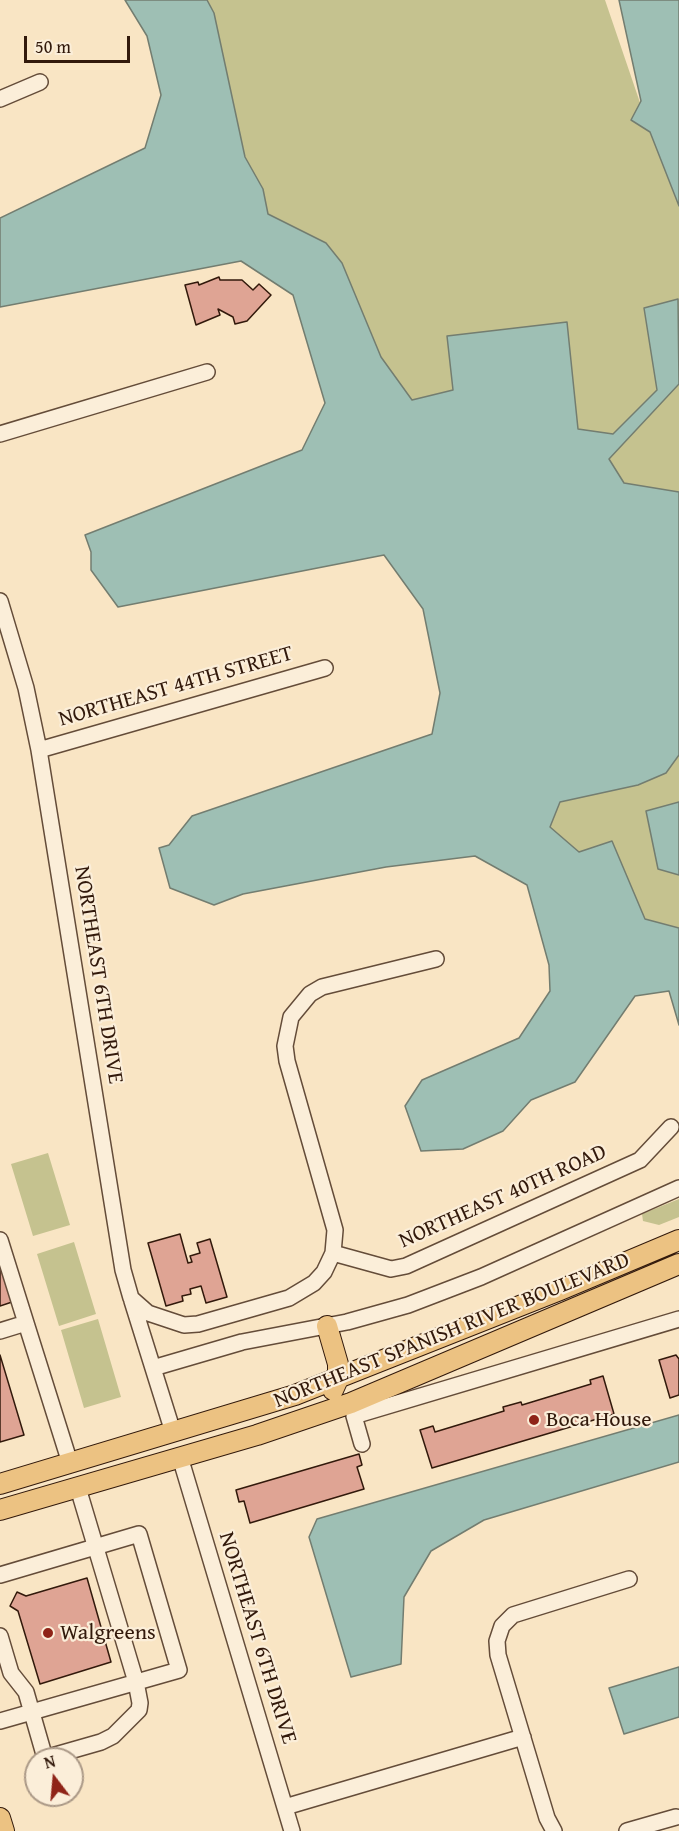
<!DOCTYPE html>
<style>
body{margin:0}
#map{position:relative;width:679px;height:1831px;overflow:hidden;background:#f9e5c4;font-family:"Gentium Book Plus",serif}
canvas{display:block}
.north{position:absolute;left:24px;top:1747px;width:60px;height:60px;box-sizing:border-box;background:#fbeed9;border:2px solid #ab9987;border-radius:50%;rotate:344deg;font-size:16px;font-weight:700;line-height:24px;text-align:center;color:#32190b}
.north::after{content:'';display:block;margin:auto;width:21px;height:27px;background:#8f2418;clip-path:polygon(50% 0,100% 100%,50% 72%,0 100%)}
.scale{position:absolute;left:24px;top:36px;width:106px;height:27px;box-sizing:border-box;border:3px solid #32190b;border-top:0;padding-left:8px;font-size:18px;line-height:21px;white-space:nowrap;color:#32190b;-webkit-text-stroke:4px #fbeed9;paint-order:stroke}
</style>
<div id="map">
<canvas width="679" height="1831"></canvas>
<div class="north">N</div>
<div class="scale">50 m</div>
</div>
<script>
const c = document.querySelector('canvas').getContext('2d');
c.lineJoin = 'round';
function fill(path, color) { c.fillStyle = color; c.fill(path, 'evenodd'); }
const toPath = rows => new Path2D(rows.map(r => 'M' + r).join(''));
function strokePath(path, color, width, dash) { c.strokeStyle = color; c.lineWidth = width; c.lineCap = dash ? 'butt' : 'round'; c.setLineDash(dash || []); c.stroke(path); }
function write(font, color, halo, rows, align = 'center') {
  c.font = font + ' "Gentium Book Plus",serif'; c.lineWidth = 4.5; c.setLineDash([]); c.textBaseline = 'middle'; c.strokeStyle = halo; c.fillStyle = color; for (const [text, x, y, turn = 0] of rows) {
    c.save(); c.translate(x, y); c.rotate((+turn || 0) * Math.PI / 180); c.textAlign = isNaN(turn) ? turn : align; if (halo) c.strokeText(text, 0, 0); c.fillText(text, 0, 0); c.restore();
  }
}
const green = toPath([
 [207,0,605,0,650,132,679,206,679,802,647,811,658,869,679,875,679,928,645,919,630,888,579,853,550,827,412,400,381,357,342,263,326,243,268,214,263,189,245,157,214,13],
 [48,1153,70,1225,33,1236,11,1164],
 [679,1199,679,1217,659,1225,643,1221,642,1214],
 [74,1242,96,1314,59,1326,37,1254],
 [98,1319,121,1397,84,1408,61,1330]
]);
const water = toPath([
 [125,0,207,0,214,13,245,157,263,189,268,214,326,243,342,263,381,357,412,400,453,390,447,336,567,322,578,429,613,434,657,390,644,308,678,299,679,384,609,459,624,483,679,492,679,755,666,773,638,785,560,802,550,827,579,852,612,841,645,919,679,928,679,1025,669,991,635,996,575,1082,531,1100,503,1131,463,1149,421,1151,405,1106,422,1080,519,1038,550,991,549,965,527,885,475,856,386,867,243,894,214,905,170,888,159,848,169,845,192,816,432,734,440,693,423,609,384,555,118,607,91,570,91,552,85,535,302,450,325,403,293,295,241,261,0,307,0,218,145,148,161,95,147,36,125,0],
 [619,0,679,0,679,206,650,132,631,120,641,101,619,0],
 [679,802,679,875,658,869,646,811,679,802],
 [679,1415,679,1462,484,1520,431,1551,404,1597,401,1664,351,1677,309,1537,317,1519,679,1415],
 [679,1667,679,1717,624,1734,609,1688,679,1667]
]);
const building = toPath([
 [219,277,220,280,242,280,253,290,259,284,271,295,247,321,235,324,233,317,218,309,220,315,196,325,185,285,198,282,199,285,219,277],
 [180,1234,188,1263,192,1262,190,1256,200,1253,197,1243,210,1239,227,1297,206,1303,201,1286,190,1289,191,1294,182,1296,183,1301,166,1306,148,1243,180,1234],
 [0,1261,12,1302,0,1306,0,1261],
 [0,1355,24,1435,0,1442,0,1355],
 [676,1355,679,1359,679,1395,670,1398,659,1360,676,1355],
 [603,1376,614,1414,432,1468,420,1430,433,1426,435,1432,504,1411,503,1407,521,1402,522,1405,591,1384,590,1380,603,1376],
 [359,1454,362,1465,357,1467,364,1489,250,1523,244,1501,239,1502,236,1490,359,1454],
 [87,1578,111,1662,40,1684,18,1611,10,1606,17,1592,26,1596,87,1578]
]);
const minor = toPath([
 [0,99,40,82],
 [0,434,207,372],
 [0,601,26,688,39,750,123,1270,131,1298,148,1313,184,1325,198,1324,289,1298,314,1283,324,1272,333,1253,335,1230,287,1061,285,1046,291,1017,310,994,322,987,436,959],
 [39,750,325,668],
 [0,1240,26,1323],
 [333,1253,391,1269,406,1266,640,1160,671,1127],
 [132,1301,173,1432],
 [0,1331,26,1323,70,1463],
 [153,1368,242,1342,347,1322,408,1305,481,1277,679,1188],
 [362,1444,354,1416,679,1319],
 [180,1457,292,1831],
 [0,1575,139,1534,179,1670,0,1721],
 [0,1636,11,1673,26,1692,45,1758,101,1742,113,1736,139,1710,140,1703,136,1682,78,1488],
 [285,1807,523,1737],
 [554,1831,547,1818,498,1655,497,1641,502,1626,513,1615,629,1579],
 [627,1831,676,1817]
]);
const major = toPath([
 [327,1326,338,1364,338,1379,333,1390],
 [0,1484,295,1395,560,1290,679,1240],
 [0,1510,257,1435,351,1403,679,1264],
 [0,1818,4,1831]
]);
const markers = [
 [534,1420,6,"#8f2418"],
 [48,1633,6,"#8f2418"]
];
const streetNames = [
 ["NORTHEAST 44TH STREET",176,687,-16],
 ["NORTHEAST 6TH DRIVE",98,975,81],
 ["NORTHEAST 40TH ROAD",503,1197,-24],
 ["NORTHEAST SPANISH RIVER BOULEVARD",452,1331,-22],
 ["NORTHEAST 6TH DRIVE",257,1638,73]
];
const poiNames = [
 ["Boca House",546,1420],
 ["Walgreens",60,1633]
];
fill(green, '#c5c28f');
fill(water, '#9ebfb4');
strokePath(water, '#737d70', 1.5);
fill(building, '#dfa494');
strokePath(building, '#32190b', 1.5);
strokePath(minor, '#644c39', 18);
strokePath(major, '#32190b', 22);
strokePath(minor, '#fbeed9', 15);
strokePath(major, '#ecc282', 20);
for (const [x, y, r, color] of markers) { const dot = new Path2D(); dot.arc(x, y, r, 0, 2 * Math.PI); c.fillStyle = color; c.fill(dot); strokePath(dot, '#fbeed9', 2); }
write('22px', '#32190b', '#fbeed9', streetNames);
write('22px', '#32190b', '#fbeed9', poiNames, 'left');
</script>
